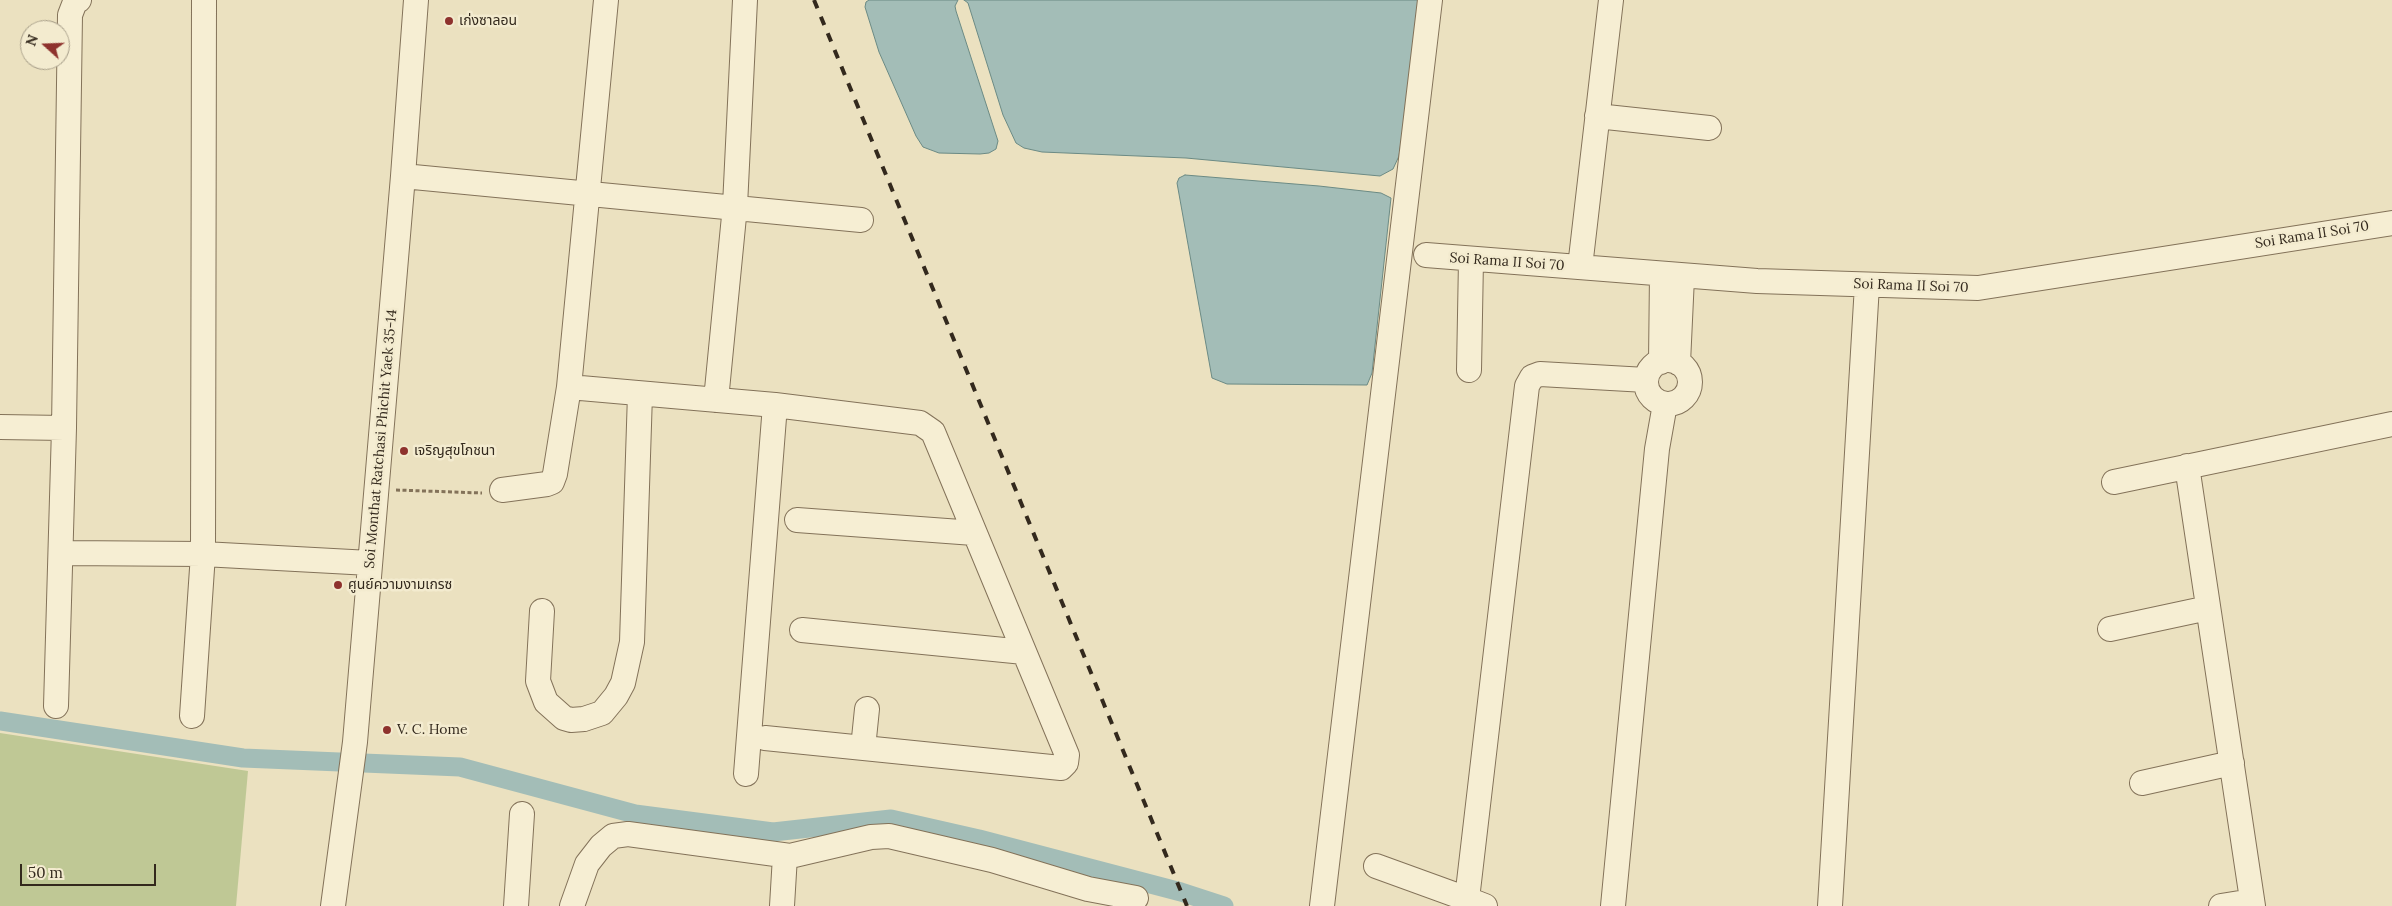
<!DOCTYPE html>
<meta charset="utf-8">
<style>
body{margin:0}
#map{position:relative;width:2392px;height:906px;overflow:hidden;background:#ebe1c0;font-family:Lora,serif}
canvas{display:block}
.north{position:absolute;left:20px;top:20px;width:50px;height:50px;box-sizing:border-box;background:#f3ebcf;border:1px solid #a69d88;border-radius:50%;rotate:290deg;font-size:14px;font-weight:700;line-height:20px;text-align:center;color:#33291d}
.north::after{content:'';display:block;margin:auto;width:18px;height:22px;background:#8e322d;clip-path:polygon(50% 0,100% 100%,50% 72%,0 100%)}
.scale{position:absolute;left:20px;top:864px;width:136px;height:22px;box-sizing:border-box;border:2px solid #33291d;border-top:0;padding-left:6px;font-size:15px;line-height:18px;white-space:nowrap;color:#33291d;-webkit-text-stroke:4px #f3ebcf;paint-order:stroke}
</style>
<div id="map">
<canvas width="2392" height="906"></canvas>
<div class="north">N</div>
<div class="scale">50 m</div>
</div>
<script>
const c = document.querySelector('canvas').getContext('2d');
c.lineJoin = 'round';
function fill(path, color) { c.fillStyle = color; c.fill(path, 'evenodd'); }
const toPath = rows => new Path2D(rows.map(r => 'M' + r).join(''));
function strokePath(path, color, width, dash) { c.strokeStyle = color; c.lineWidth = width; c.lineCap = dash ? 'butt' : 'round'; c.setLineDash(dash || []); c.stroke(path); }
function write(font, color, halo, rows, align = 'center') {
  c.font = font + ' Lora,"Noto Sans Thai",serif'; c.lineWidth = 5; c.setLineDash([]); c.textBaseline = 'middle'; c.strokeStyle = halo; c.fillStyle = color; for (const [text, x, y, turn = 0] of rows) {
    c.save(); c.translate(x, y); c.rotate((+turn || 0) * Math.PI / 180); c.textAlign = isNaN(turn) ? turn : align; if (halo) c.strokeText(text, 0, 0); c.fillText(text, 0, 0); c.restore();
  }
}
const green = toPath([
 [0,733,248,771,236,906,0,906]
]);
const water = toPath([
 [869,0,958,0,955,6,956,11,998,141,996,149,989,153,980,154,939,153,923,147,916,136,879,52,865,7,866,2,869,0],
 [964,0,1422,0,1399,156,1393,169,1380,176,1186,158,1042,152,1024,148,1016,143,1003,115,968,3,964,0],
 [1185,175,1319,186,1381,193,1391,198,1372,373,1367,385,1227,384,1212,378,1177,183,1179,178,1185,175]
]);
const canal = toPath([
 [0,721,243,758,460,767,635,814,773,832,891,819,979,839,1181,892,1224,906]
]);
const path = toPath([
 [396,490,482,493]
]);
const minor = toPath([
 [1597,116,1709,128],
 [403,176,861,220],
 [1426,255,1757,281,1978,288,2392,223],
 [1580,267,1611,0],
 '1646 382a22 22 0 1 1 44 0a22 22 0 1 1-44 0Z',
 [1661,362,1662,274],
 [1678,363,1682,277],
 [1469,370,1471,260],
 [569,387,775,405,920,423,933,432,1067,755,1066,763,1061,768,765,738],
 [716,400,735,206,745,0],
 [0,427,64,428],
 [2187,466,2253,906],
 [2114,482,2392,424],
 [502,490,547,484,552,482,555,474,569,387,606,0],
 [797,520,974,533],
 [62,553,203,554,370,563],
 [542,611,538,681,546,702,564,718,571,720,584,719,602,713,616,696,623,683,632,642,640,394],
 [2110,629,2208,608],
 [802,630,1024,652],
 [56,706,64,428,70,15,75,2,79,0],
 [192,716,203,554,204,0],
 [863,748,867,709],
 [746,774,775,405],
 [2142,783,2232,763],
 [1376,866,1467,899],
 [333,906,355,742,403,176,416,0],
 [516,906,522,814],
 [572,906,587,864,601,846,613,836,628,834,790,856,871,837,889,836,992,860,1088,889,1136,898],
 [782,906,785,856],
 [1322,906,1430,0],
 [1485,906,1467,899,1527,386,1532,377,1540,374,1646,380],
 [1613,906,1657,449,1665,404],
 [1830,906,1867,285],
 [2221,906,2252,901]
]);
const rail = toPath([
 [814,0,1187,906]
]);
const markers = [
 [449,21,5,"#8e322d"],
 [404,451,5,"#8e322d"],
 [338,585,5,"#8e322d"],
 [387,730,5,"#8e322d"]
];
const poiNames = [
 ["เก่งซาลอน",459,21],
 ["เจริญสุขโภชนา",414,451],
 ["ศูนย์ความงามเกรซ",348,585],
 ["V. C. Home",397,730]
];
const streetNames = [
 ["Soi Rama II Soi 70",2312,235,-9],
 ["Soi Rama II Soi 70",1507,262,4],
 ["Soi Rama II Soi 70",1911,286,2],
 ["Soi Monthat Ratchasi Phichit Yaek 35-14",381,439,-85]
];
fill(green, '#bfc895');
fill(water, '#a3bdb7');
strokePath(water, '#6b8a84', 1);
strokePath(canal, '#a3bdb7', 19);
strokePath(minor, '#837259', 26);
strokePath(path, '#837259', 3, [4, 2.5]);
strokePath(minor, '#f6eed3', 24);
strokePath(rail, '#33291d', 4, [9, 9]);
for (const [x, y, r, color] of markers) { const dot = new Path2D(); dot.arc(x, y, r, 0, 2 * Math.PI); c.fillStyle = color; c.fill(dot); strokePath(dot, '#f3ebcf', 2); }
write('14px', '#33291d', '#f3ebcf', poiNames, 'left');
write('14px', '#33291d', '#f3ebcf', streetNames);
</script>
